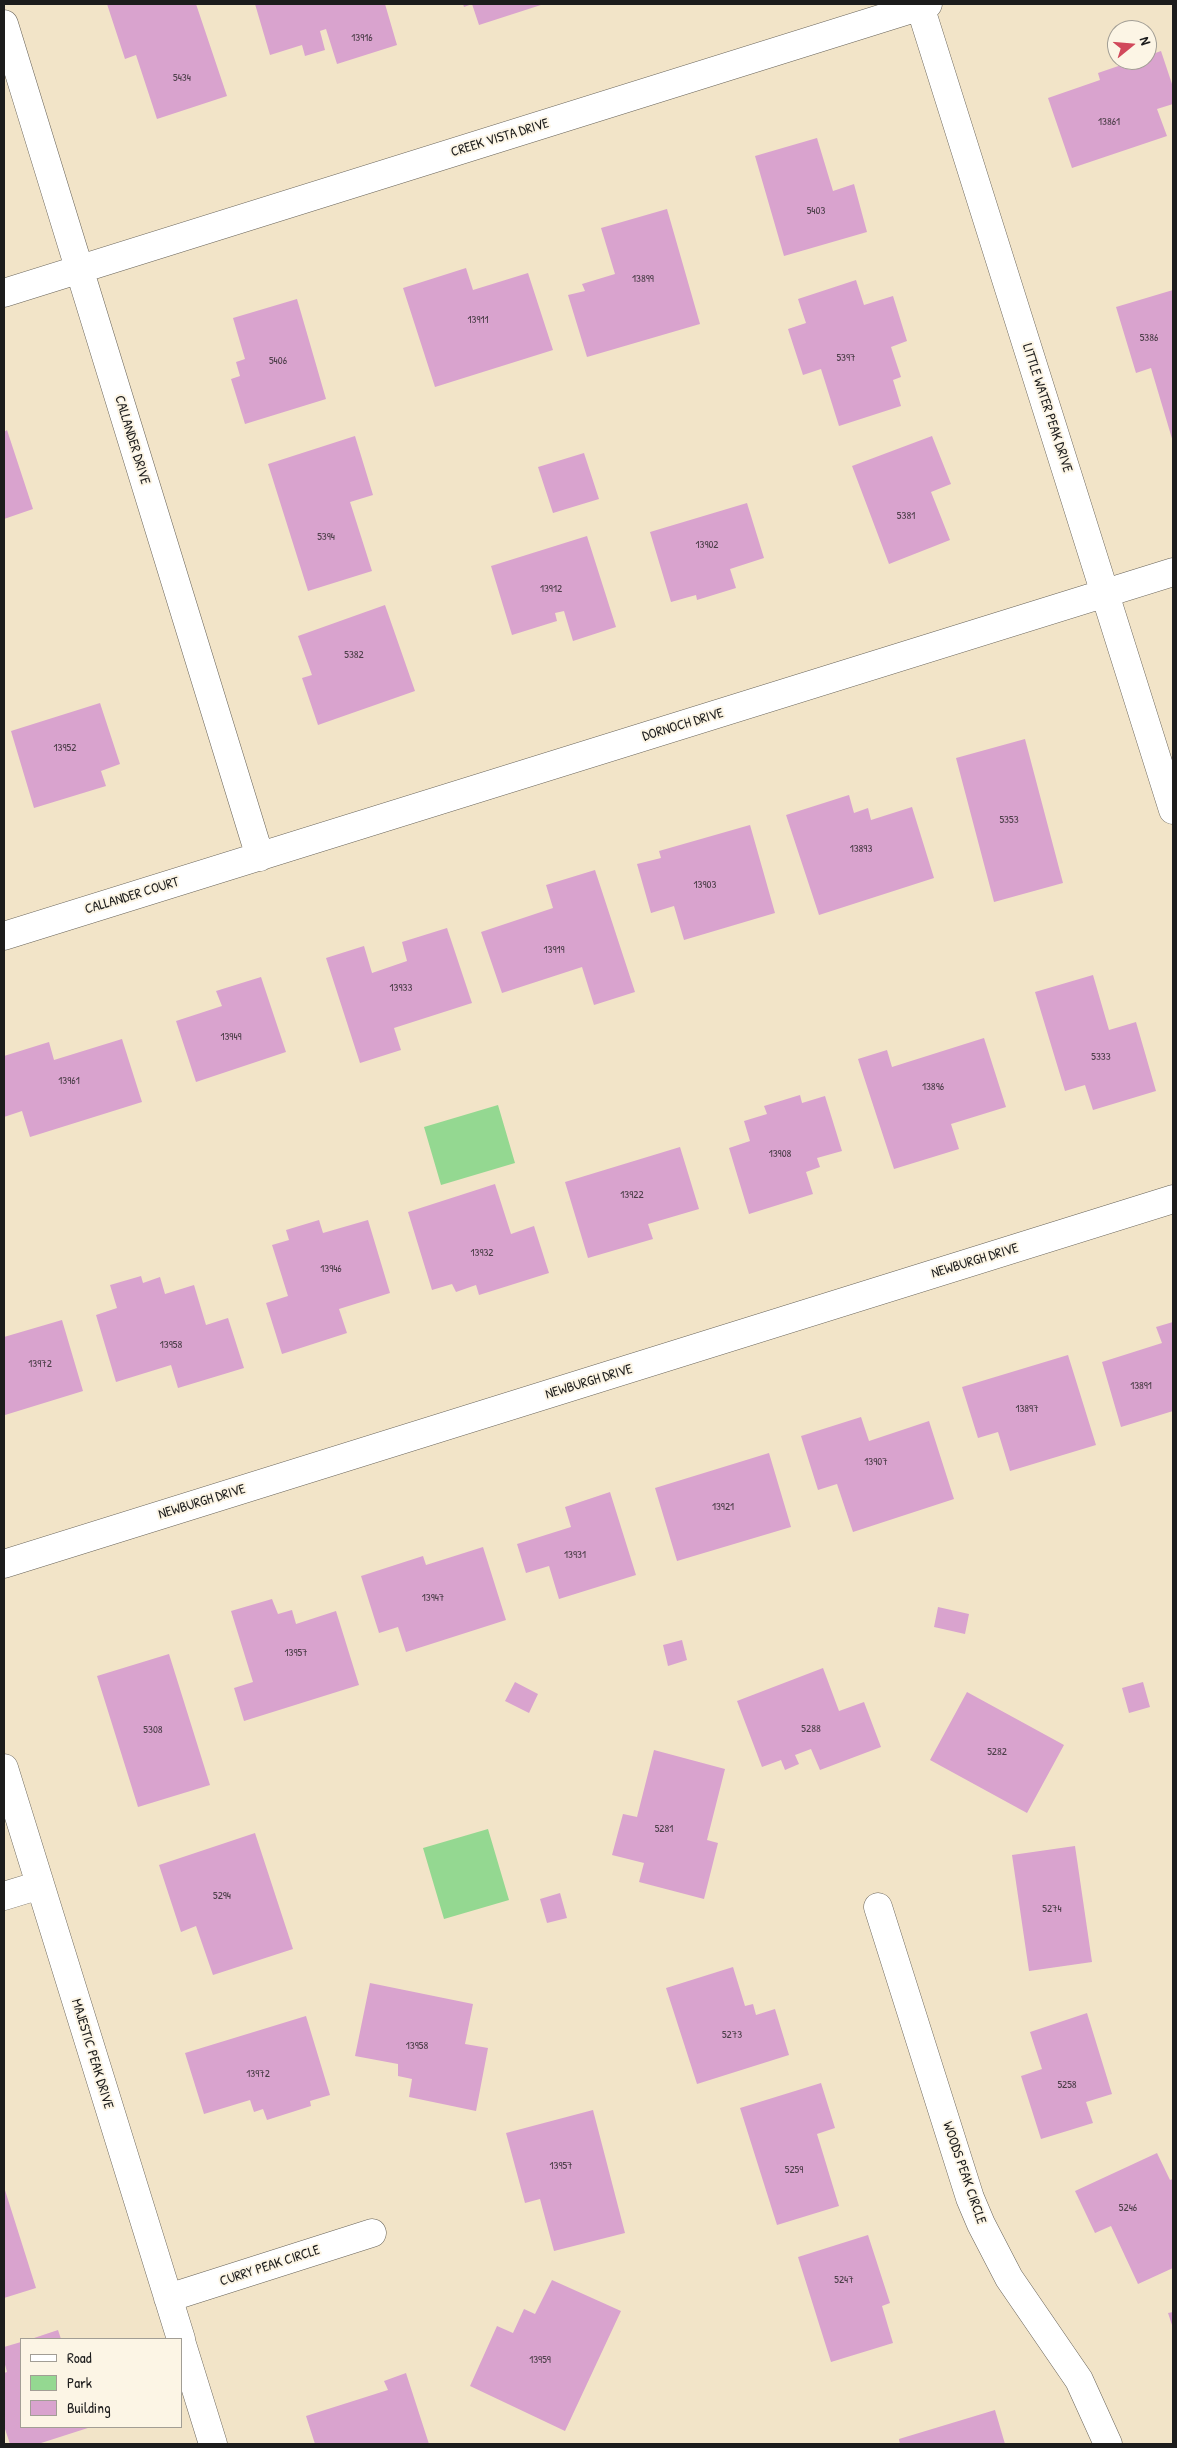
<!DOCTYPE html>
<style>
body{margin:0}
#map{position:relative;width:1177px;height:2448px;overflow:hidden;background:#f2e4c8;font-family:"Patrick Hand",sans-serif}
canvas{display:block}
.frame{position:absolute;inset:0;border:5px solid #1c1c1c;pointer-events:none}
.legend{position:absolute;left:20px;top:2338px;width:162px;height:90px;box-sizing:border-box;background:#fcf5e5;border:1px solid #a29e95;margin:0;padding:6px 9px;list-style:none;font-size:15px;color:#1c1c1c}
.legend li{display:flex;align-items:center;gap:10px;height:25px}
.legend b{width:25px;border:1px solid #a29e95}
.north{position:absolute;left:1107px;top:20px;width:50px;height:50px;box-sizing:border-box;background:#fcf5e5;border:1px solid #a29e95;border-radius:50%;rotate:73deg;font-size:14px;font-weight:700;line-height:20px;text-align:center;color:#1c1c1c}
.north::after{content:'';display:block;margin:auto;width:18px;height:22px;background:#d1495b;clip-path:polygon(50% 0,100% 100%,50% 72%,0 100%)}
</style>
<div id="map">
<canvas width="1177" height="2448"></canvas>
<div class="frame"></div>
<ul class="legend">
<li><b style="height:6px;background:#fff"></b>Road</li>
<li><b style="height:14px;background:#94d891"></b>Park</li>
<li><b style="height:14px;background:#d9a3ce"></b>Building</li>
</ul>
<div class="north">N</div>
</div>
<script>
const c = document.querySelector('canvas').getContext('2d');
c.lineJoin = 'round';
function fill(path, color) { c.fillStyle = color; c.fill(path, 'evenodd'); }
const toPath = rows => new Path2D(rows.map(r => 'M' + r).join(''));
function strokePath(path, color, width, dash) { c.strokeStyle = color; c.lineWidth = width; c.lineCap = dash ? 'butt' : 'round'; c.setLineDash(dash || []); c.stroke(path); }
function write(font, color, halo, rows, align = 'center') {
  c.font = font + ' "Patrick Hand",sans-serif'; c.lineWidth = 4; c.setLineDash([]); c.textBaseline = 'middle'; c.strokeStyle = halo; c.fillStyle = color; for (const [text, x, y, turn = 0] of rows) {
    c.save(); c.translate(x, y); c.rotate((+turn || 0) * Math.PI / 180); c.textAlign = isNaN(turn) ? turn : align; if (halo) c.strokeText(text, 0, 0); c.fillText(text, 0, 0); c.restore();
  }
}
const green = toPath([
 [498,1105,515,1163,441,1185,424,1127],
 [488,1829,509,1900,444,1919,423,1848]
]);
const building = toPath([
 [107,4,196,4,227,96,157,119,136,55,125,59],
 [255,4,385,4,397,45,337,64,326,29,320,31,325,50,305,56,302,45,270,55],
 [463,4,544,4,479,25,472,4,464,7],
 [1161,51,1173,87,1173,104,1157,109,1167,136,1072,168,1048,98,1100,80,1098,73,1136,60,1147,60,1147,56],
 [817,138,833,191,854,184,867,232,784,256,755,156],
 [667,209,700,324,587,357,568,295,585,291,582,284,615,274,601,228],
 [466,268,473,290,528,273,553,350,435,387,403,288],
 [856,280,864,305,893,296,907,341,891,347,901,377,893,380,901,406,839,426,821,369,803,375,788,329,806,323,798,299],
 [1173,290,1173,442,1151,368,1136,373,1116,307],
 [297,299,326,399,245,424,231,379,240,376,236,362,245,359,233,318],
 [7,430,33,509,4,519,4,432],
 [355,436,373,495,350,502,372,571,308,591,268,464],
 [932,436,951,484,931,492,950,540,889,564,852,466],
 [584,453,599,499,553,513,538,467],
 [747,503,764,558,730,569,736,588,697,600,696,595,671,602,650,532],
 [587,536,616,627,573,641,564,611,555,613,557,621,512,635,491,566],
 [385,605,415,691,318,725,302,678,312,675,298,636],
 [100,703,120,764,101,771,106,786,34,808,11,731],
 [1025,739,1063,883,994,902,956,758],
 [849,795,854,813,868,808,871,820,912,807,934,878,819,915,786,815],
 [750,825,775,913,684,940,674,906,651,913,637,864,661,858,659,851],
 [595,870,635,992,594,1005,582,967,502,993,481,932,553,908,546,885],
 [447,928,472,1003,394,1028,401,1050,360,1063,326,958,364,946,372,973,407,961,402,942],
 [1093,975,1109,1030,1136,1022,1156,1091,1093,1110,1085,1085,1065,1091,1035,992],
 [261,977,286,1052,196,1082,176,1021,222,1006,216,991],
 [984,1038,1006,1107,951,1124,959,1149,894,1169,858,1059,887,1050,892,1067],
 [122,1039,142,1102,30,1137,22,1111,4,1117,4,1056,49,1042,54,1060],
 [800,1095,802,1103,825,1096,842,1151,817,1158,820,1167,806,1172,813,1194,749,1214,729,1148,750,1141,744,1121,767,1114,764,1106],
 [680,1147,699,1209,648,1224,653,1239,588,1258,565,1182],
 [495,1184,511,1234,534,1226,549,1273,479,1295,476,1285,456,1292,452,1284,432,1290,408,1212],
 [319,1220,323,1233,368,1220,390,1293,339,1309,347,1333,282,1354,266,1303,288,1296,272,1245,289,1240,286,1230],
 [141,1276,143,1283,160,1277,165,1294,194,1285,206,1325,228,1318,244,1368,178,1388,171,1365,116,1382,96,1315,117,1308,110,1285],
 [62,1320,83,1391,5,1415,4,1337],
 [1173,1322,1173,1411,1121,1427,1102,1362,1162,1343,1156,1327],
 [1068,1355,1096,1445,1010,1471,998,1432,978,1438,962,1387],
 [861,1417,869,1441,929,1421,954,1499,853,1532,837,1484,818,1490,801,1436],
 [769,1453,791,1527,677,1561,655,1488],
 [610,1492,636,1575,559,1599,549,1566,526,1573,517,1544,571,1527,565,1507],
 [483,1547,506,1620,406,1652,398,1627,379,1633,361,1576,423,1556,426,1565],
 [272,1599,278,1614,292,1610,296,1624,336,1611,359,1685,244,1721,234,1688,253,1682,231,1611],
 [938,1607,969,1614,965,1634,934,1627],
 [682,1640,687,1660,668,1666,663,1645],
 [169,1654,210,1785,138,1807,97,1676],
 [823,1668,839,1711,864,1702,881,1747,820,1770,811,1749,795,1755,799,1764,785,1770,781,1760,762,1767,737,1701],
 [515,1682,538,1694,529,1713,505,1701],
 [1143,1682,1150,1707,1129,1713,1122,1688],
 [967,1692,1064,1745,1027,1813,930,1760],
 [654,1750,725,1769,707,1840,718,1843,704,1899,639,1882,644,1863,612,1855,623,1814,637,1817],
 [255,1833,293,1949,213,1975,196,1926,181,1932,159,1865],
 [1075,1846,1092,1962,1029,1971,1012,1855],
 [560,1893,567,1918,547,1923,540,1899],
 [733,1967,745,2006,753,2004,756,2015,775,2009,789,2055,697,2084,666,1988],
 [370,1983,473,2004,465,2044,488,2048,476,2111,409,2097,412,2079,398,2076,398,2064,355,2056],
 [1087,2013,1112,2094,1086,2102,1093,2123,1041,2139,1021,2076,1042,2069,1030,2032],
 [306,2016,330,2095,310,2101,311,2106,267,2120,263,2109,254,2112,250,2100,204,2114,185,2053],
 [821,2083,835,2128,817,2134,839,2206,777,2225,740,2108],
 [593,2110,625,2233,554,2251,540,2199,525,2203,506,2133],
 [1157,2153,1170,2180,1173,2179,1173,2268,1138,2284,1111,2226,1095,2233,1075,2191],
 [4,2187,36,2288,4,2298],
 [868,2235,890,2303,882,2306,893,2343,831,2362,798,2257],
 [552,2280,621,2311,565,2431,470,2386,497,2326,513,2333,524,2309,535,2314],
 [1173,2312,1173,2328,1168,2313],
 [58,2330,61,2339,31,2339],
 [21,2342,21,2427,91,2427,38,2444,10,2444,4,2426,4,2373,7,2372,4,2361,4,2347],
 [406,2373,429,2444,315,2444,306,2416,388,2390,384,2381],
 [995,2410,1005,2444,900,2444,899,2439]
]);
const minor = toPath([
 [920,6,1173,810],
 [4,24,260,857],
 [4,293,928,4],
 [4,936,1173,572],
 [4,1564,1173,1199],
 [4,1768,181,2339],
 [4,1896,40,1885],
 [878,1907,970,2198,981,2224,1009,2278,1079,2380,1108,2444],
 [168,2298,372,2233],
 [181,2341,213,2444]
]);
const numberNames = [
 ["13916",362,38],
 ["5434",182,78],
 ["13861",1109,122],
 ["5403",816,211],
 ["13899",643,279],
 ["13911",478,320],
 ["5386",1149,338],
 ["5397",846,358],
 ["5406",278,361],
 ["5381",906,516],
 ["5394",326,537],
 ["13902",707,545],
 ["13912",551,589],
 ["5382",354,655],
 ["13952",65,748],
 ["5353",1009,820],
 ["13893",861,849],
 ["13903",705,885],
 ["13919",554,950],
 ["13933",401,988],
 ["13949",231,1037],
 ["5333",1101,1057],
 ["13961",69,1081],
 ["13896",933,1087],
 ["13908",780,1154],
 ["13922",632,1195],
 ["13932",482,1253],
 ["13946",331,1269],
 ["13958",171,1345],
 ["13972",40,1364],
 ["13891",1141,1386],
 ["13897",1027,1409],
 ["13907",876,1462],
 ["13921",723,1507],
 ["13931",575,1555],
 ["13947",433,1598],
 ["13957",296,1653],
 ["5288",811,1729],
 ["5308",153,1730],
 ["5282",997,1752],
 ["5281",664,1829],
 ["5294",222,1896],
 ["5274",1052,1909],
 ["5273",732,2035],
 ["13958",417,2046],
 ["13972",258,2074],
 ["5258",1067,2085],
 ["13957",561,2166],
 ["5259",794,2170],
 ["5246",1128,2208],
 ["5247",844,2280],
 ["13959",540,2360]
];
const streetNames = [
 ["CREEK VISTA DRIVE",500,138,-17],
 ["LITTLE WATER PEAK DRIVE",1047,408,72],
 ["CALLANDER DRIVE",132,440,73],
 ["DORNOCH DRIVE",683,725,-17],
 ["CALLANDER COURT",132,896,-17],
 ["NEWBURGH DRIVE",975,1261,-17],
 ["NEWBURGH DRIVE",589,1382,-17],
 ["NEWBURGH DRIVE",202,1502,-17],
 ["MAJESTIC PEAK DRIVE",92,2054,73],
 ["WOODS PEAK CIRCLE",964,2173,71],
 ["CURRY PEAK CIRCLE",270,2266,-18]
];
fill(green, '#94d891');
fill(building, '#d9a3ce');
strokePath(minor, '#676258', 29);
strokePath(minor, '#fff', 28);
write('11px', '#4b3e48', null, numberNames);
write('14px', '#1c1c1c', '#fcf5e5', streetNames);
</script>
